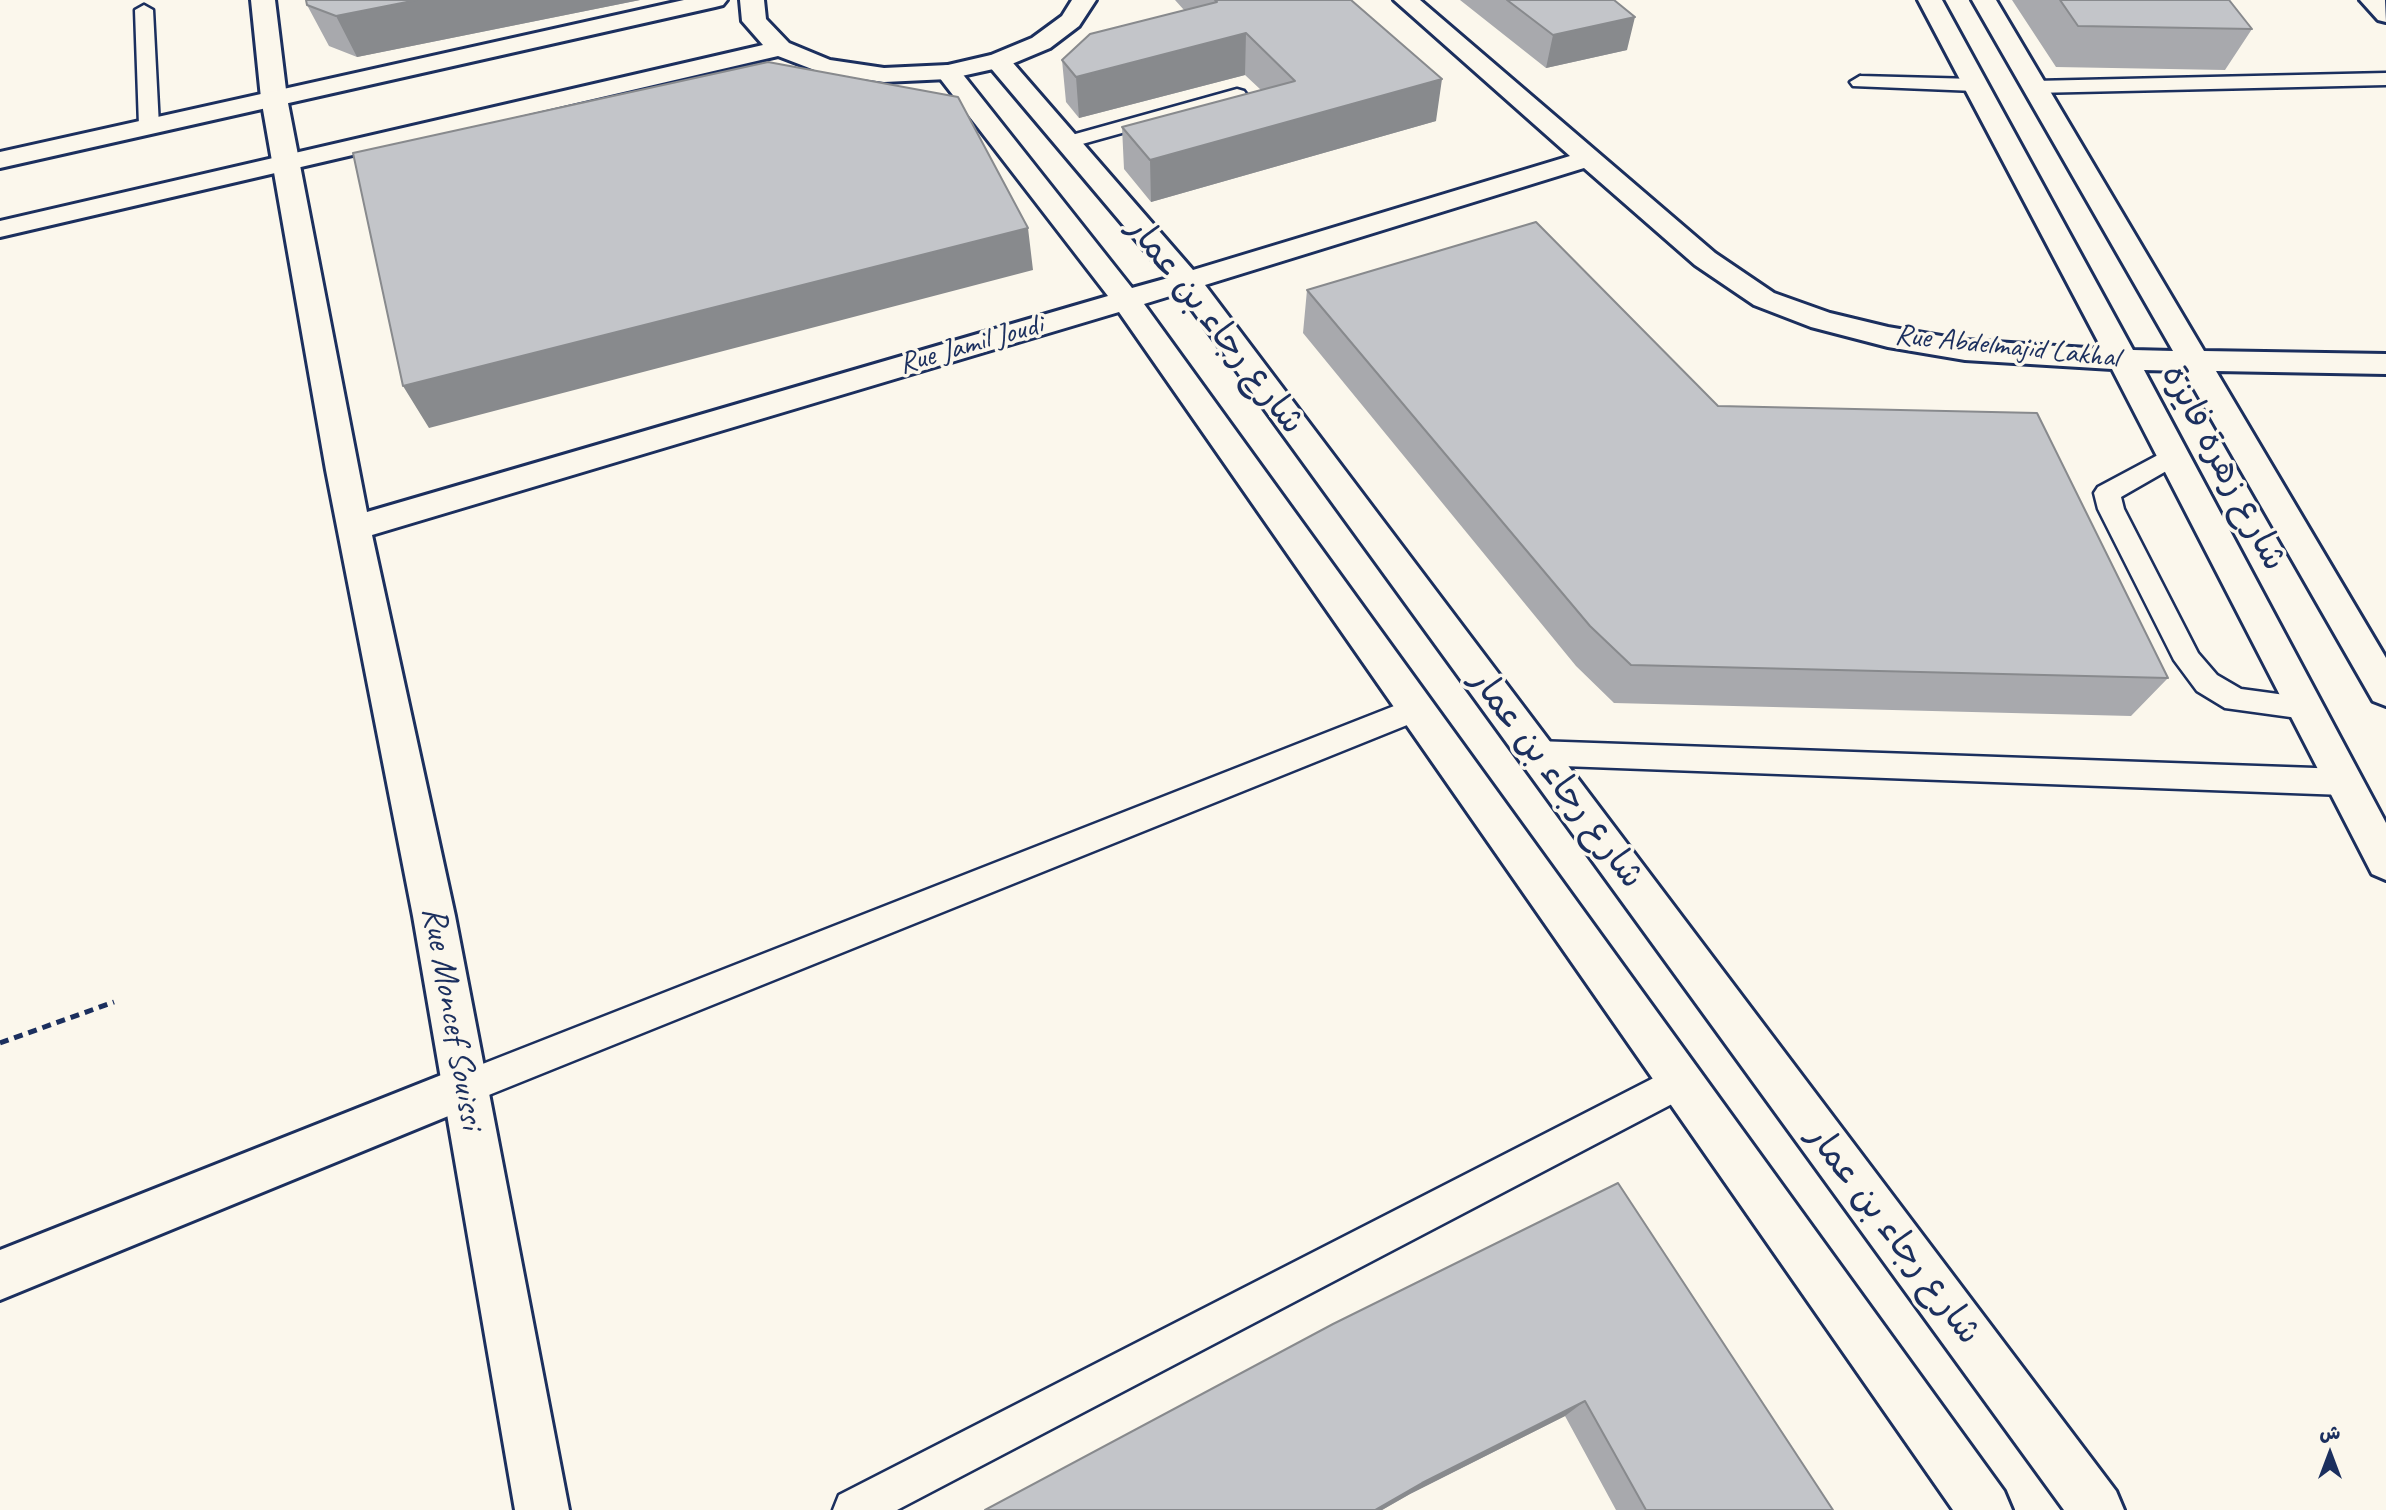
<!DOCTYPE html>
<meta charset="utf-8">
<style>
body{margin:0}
#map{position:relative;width:2386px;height:1510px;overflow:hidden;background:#fbf7ec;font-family:Caveat,"Playpen Sans Arabic",sans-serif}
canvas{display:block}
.north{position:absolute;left:2295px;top:1419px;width:70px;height:70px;-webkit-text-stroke:5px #fbf7ec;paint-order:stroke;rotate:0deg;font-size:19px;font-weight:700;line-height:28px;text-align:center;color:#1b2f5e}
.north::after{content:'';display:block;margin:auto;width:24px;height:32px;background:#1b2f5e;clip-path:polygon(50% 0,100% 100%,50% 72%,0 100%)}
</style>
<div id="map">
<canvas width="2386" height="1510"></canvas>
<div class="north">ش</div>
</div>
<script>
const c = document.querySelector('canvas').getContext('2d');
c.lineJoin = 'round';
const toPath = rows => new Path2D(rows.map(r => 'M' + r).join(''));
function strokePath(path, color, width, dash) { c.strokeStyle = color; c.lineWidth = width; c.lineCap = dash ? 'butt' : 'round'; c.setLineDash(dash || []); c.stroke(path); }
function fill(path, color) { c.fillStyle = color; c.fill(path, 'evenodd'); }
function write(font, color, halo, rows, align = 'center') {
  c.font = font + ' Caveat,"Playpen Sans Arabic",sans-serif'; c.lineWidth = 7; c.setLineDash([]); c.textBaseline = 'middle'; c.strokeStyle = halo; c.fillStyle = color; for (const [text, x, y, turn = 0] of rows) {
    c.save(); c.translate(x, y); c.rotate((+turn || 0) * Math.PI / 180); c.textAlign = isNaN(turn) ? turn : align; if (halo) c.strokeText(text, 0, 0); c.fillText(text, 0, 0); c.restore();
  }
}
const path = toPath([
 [0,1043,114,1002]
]);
const service = toPath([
 [144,5,153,10,159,126,156,130,149,132,142,130,139,126,135,10,144,5],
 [2386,73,2386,85,2034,93,2024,87,2034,81,2386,73],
 [1860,76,1975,79,1985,85,1975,91,1853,86,1850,82,1860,76],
 [1237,89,1244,91,1247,95,1244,99,1068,148,1061,146,1058,142,1061,138,1237,89],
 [2173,447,2182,450,2186,456,2182,462,2121,497,2124,509,2198,653,2217,675,2241,689,2315,699,2319,707,2315,715,2305,719,2225,708,2197,691,2174,660,2098,509,2094,493,2098,487,2173,447],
 [1417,697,1427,701,1432,709,1427,717,464,1105,452,1100,447,1088,452,1076,1417,697],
 [1536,741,2344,769,2355,773,2359,782,2355,791,2344,795,1536,765,1525,762,1521,753,1525,744,1536,741],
 [1681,1064,1693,1069,1698,1081,1693,1093,897,1510,833,1510,839,1495,1681,1064]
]);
const pedestrian = toPath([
 [464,1066,480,1073,487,1088,480,1103,0,1300,0,1250,464,1066]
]);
const minor = toPath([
 [251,0,275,0,287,98,367,512,1108,296,939,77,936,72,939,67,948,65,957,67,1132,288,1168,278,989,66,986,61,989,56,998,54,1007,56,1193,270,1570,156,1394,0,1420,0,1715,253,1774,293,1830,313,1888,327,1965,340,2102,349,1918,0,1942,0,2133,350,2173,351,1972,0,1996,0,2204,351,2386,354,2386,374,2216,371,2386,658,2386,706,2373,701,2184,371,2144,370,2386,823,2386,880,2372,874,2112,369,1965,360,1888,347,1811,327,1754,305,1695,265,1584,168,1205,285,2116,1491,2124,1510,2064,1510,1180,293,1144,304,2004,1491,2012,1510,1953,1510,1119,312,372,535,455,916,569,1510,515,1510,413,916,326,470,261,98,251,0],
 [2360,0,2385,0,2386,22,2378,20,2360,0]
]);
const tertiary = toPath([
 [684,0,727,0,723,5,715,7,0,168,0,152,684,0],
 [740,0,764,0,766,19,789,43,830,60,884,68,948,65,991,55,1032,38,1062,16,1072,0,1096,0,1079,26,1050,48,1007,66,948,79,884,82,825,74,778,56,0,237,0,221,763,45,742,21,740,0]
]);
const wall = toPath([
 [306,0,640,0,357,57,329,46,307,5],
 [1175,0,1351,0,1436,121,1151,202,1124,169,1122,127,1261,90,1245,75,1079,118,1066,102,1062,60,1184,10],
 [1460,0,1614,0,1627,50,1546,68],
 [2012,0,2229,0,2252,29,2225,70,2056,67],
 [1307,290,1718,406,2168,678,2131,716,1614,703,1576,666,1303,333],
 [1618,1183,1833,1510,1616,1510,1565,1416,1410,1494,1382,1510,985,1510]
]);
const shadedWall = toPath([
 [417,0,640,0,357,57,336,16],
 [1635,17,1627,50,1546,68,1553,35],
 [1246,33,1245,75,1079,118,1076,77],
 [1442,79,1436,121,1151,202,1150,160],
 [1028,228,1033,270,429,428,403,386],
 [1585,1401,1565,1416,1410,1494,1382,1510,1375,1510,1422,1483]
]);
const building = toPath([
 [306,0,417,0,336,16,307,5,306,0],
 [1215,0,1351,0,1442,79,1150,160,1122,127,1295,81,1246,33,1076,77,1062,60,1090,34,1217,2,1215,0],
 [1507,0,1614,0,1635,17,1553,35,1507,0],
 [2060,0,2229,0,2252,29,2078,26,2060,0],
 [768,62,958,97,1028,228,403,386,353,153,768,62],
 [1536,222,1718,406,2037,413,2168,678,1631,665,1590,626,1307,290,1536,222],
 [1618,1183,1833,1510,1646,1510,1585,1401,1422,1483,1375,1510,985,1510,1333,1324,1618,1183]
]);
const farStreetnames = [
 ["Rue Jamil Joudi",971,345,-16],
 ["Rue Abdelmajid Lakhal",2007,347,6]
];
const streetNames = [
 ["شارع رجاء بن عمار",1215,326,52],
 ["شارع زهرة فايزة",2223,468,62],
 ["شارع رجاء بن عمار",1556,779,53],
 ["Rue Moncef Souissi",452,1018,80],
 ["شارع رجاء بن عمار",1893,1235,53]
];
strokePath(service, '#1b2f5e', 5);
strokePath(pedestrian, '#1b2f5e', 6);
strokePath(minor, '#1b2f5e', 6);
strokePath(tertiary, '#1b2f5e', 6);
strokePath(path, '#1b2f5e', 5, [9, 6]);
fill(service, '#fbf7ec');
fill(pedestrian, '#fbf7ec');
fill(minor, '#fbf7ec');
fill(tertiary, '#fbf7ec');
fill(wall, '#a8a9ad');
fill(shadedWall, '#888a8d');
fill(building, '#c3c5c9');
strokePath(building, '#888a8d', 2);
write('30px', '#1b2f5e', '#fbf7ec', farStreetnames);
write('35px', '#1b2f5e', '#fbf7ec', streetNames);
</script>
